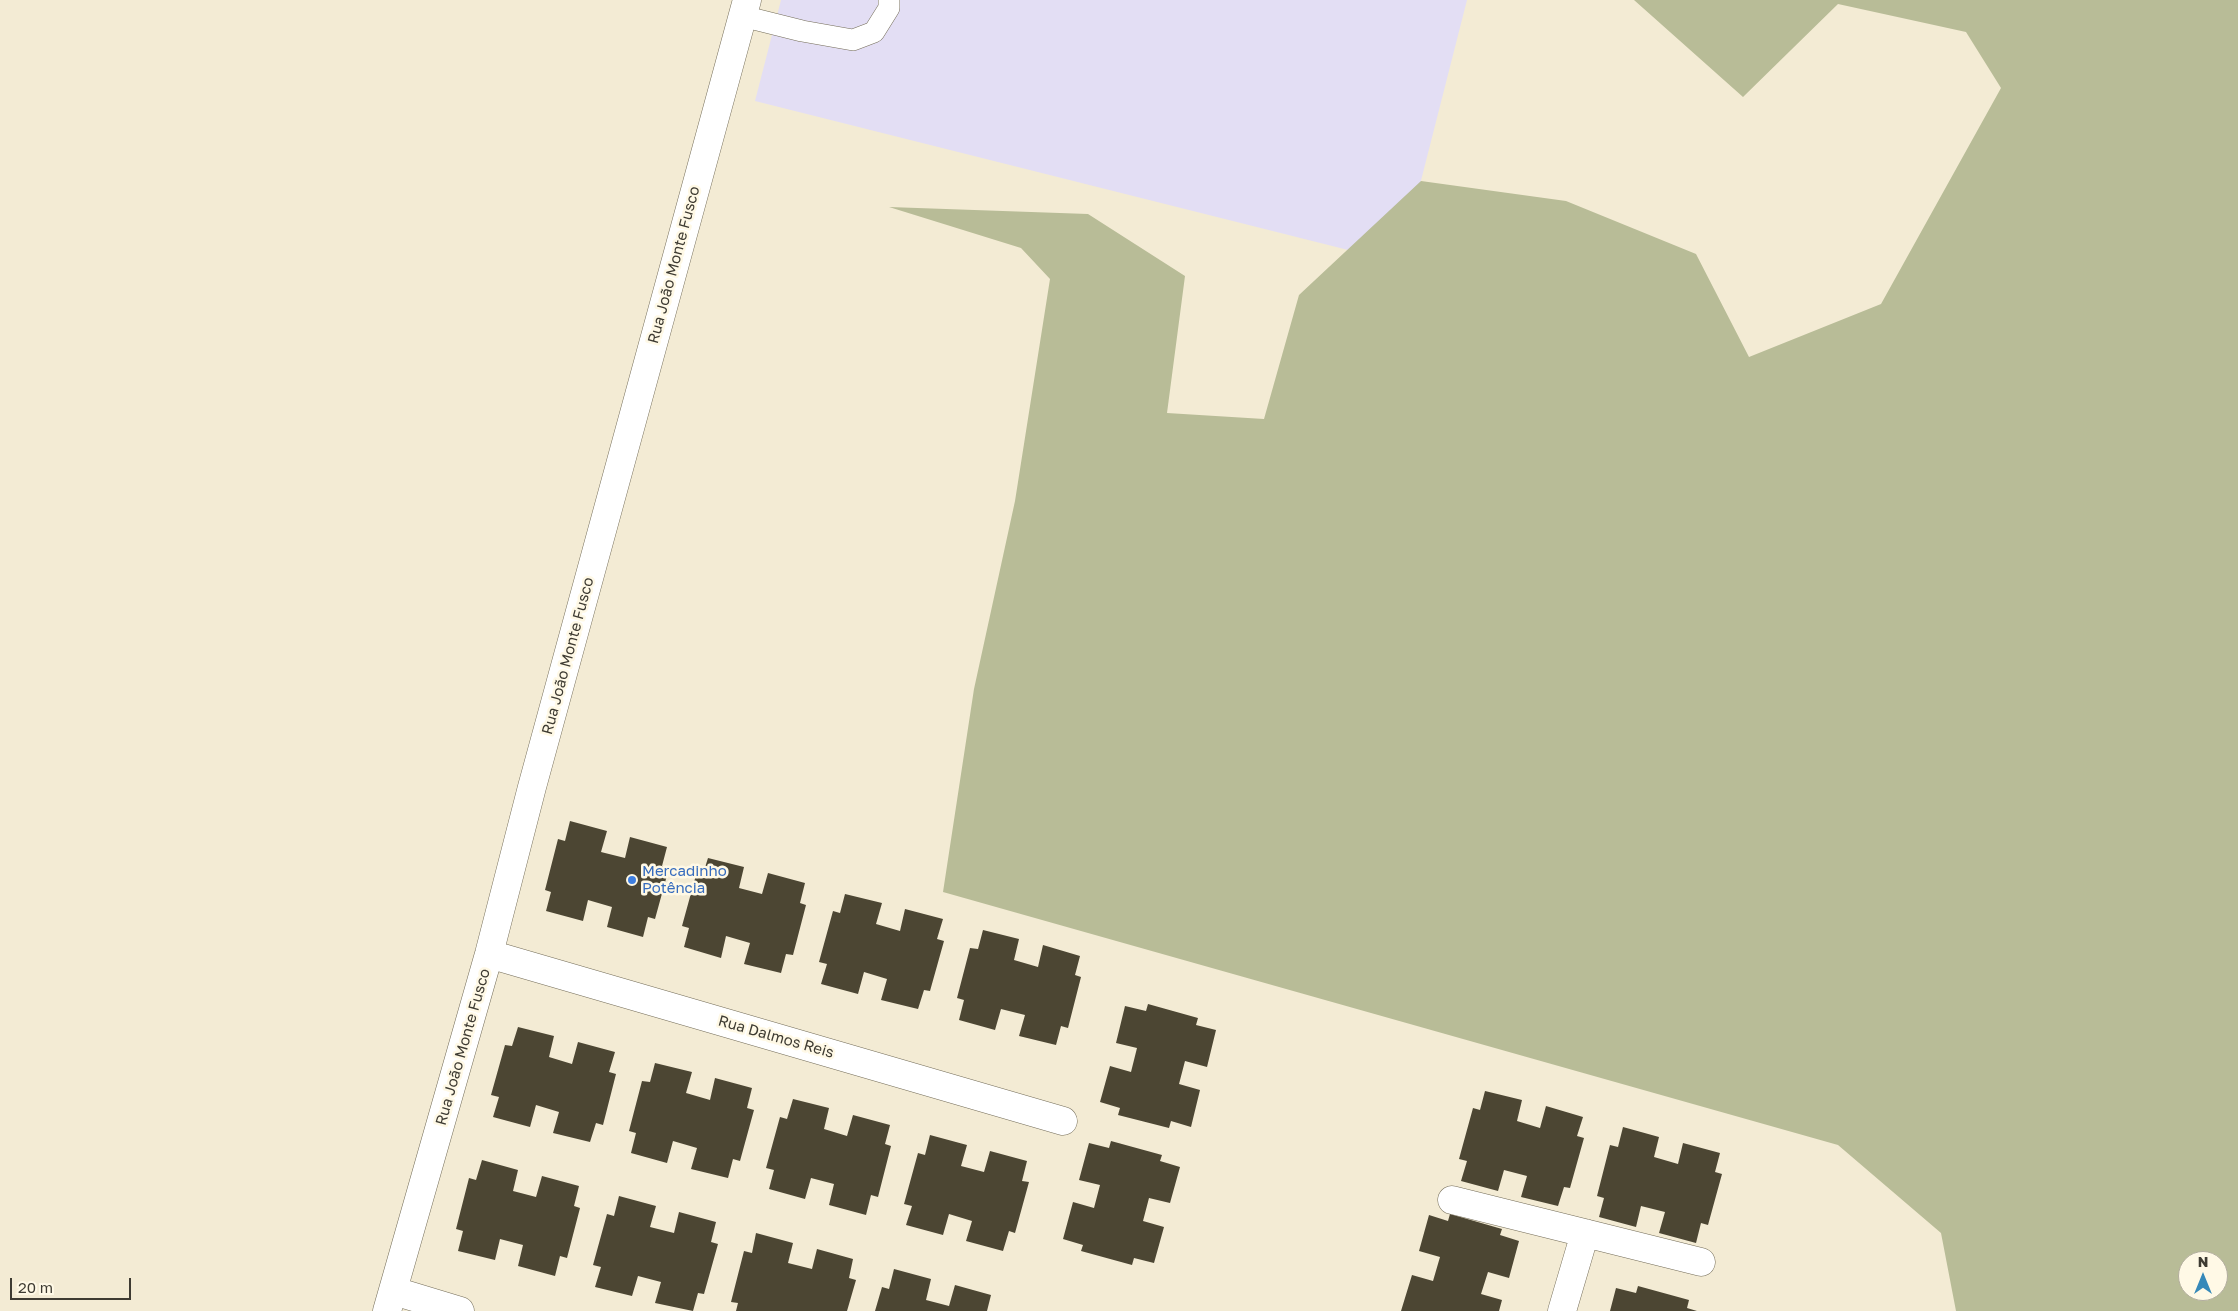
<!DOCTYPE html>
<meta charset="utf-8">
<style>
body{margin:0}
#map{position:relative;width:2238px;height:1311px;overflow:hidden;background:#f3ebd4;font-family:"Golos Text",sans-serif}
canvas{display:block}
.north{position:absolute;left:2178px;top:1251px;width:50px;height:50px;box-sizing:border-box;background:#fff9e6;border:1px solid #b2ad9e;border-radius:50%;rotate:0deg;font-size:14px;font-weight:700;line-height:20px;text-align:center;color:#3e3b32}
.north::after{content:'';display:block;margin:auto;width:18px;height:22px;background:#3689b9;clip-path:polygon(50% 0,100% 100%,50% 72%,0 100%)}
.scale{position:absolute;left:10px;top:1278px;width:121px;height:22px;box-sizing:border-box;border:2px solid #3e3b32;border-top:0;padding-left:6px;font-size:15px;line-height:18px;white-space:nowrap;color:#3e3b32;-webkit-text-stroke:4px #fff9e6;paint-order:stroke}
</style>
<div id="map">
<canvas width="2238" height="1311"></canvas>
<div class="north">N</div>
<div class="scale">20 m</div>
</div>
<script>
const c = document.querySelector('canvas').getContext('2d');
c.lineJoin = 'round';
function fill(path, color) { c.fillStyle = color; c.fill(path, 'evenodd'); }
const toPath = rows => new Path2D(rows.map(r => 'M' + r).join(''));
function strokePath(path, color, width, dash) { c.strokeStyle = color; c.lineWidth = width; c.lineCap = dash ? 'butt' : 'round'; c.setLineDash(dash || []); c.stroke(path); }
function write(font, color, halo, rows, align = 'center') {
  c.font = font + ' "Golos Text",sans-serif'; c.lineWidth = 5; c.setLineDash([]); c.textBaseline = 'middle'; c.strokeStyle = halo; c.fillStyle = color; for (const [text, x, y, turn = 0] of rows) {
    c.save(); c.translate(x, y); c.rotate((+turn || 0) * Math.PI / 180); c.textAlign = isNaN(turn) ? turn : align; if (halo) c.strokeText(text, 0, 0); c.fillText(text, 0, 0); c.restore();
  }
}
const industrial = toPath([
 [781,0,1467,0,1400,263,755,101]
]);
const green = toPath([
 [1634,0,2238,0,2238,1311,1956,1311,1941,1233,1838,1145,943,892,974,689,1015,501,1050,279,1021,248,889,207,1088,214,1185,276,1167,413,1264,419,1299,295,1421,181,1566,201,1696,254,1749,357,1881,304,2001,88,1966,32,1838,4,1743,97],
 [2188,1261,2218,1261,2218,1291,2188,1291]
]);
const building = toPath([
 [570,821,607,831,601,852,625,858,630,837,667,847,662,866,669,868,655,919,648,917,643,937,607,927,612,907,588,900,583,921,546,911,551,892,545,890,558,839,565,841],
 [708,858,744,867,739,888,762,894,768,873,805,883,800,903,806,905,793,955,786,954,781,973,744,964,750,943,726,936,721,958,684,947,689,928,682,926,696,875,702,877],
 [845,894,882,903,876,924,900,931,905,909,943,919,937,939,944,941,930,991,924,990,918,1009,881,1000,887,979,864,972,858,994,821,984,827,964,819,962,833,911,840,913],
 [983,930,1019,939,1014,960,1038,967,1043,945,1080,956,1075,975,1081,977,1068,1028,1061,1026,1056,1045,1019,1036,1025,1015,1001,1009,995,1030,959,1020,964,1000,957,998,970,948,978,949],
 [1148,1004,1198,1018,1196,1025,1216,1030,1207,1067,1185,1061,1179,1084,1200,1090,1191,1127,1171,1121,1169,1128,1118,1115,1120,1108,1100,1102,1110,1066,1131,1072,1137,1048,1116,1043,1125,1006,1146,1011],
 [518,1027,554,1036,549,1057,572,1064,578,1042,615,1052,609,1072,616,1074,603,1125,596,1123,590,1142,553,1133,559,1112,536,1105,530,1127,493,1117,499,1097,491,1095,505,1045,512,1046],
 [655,1063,692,1072,686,1093,710,1100,715,1078,752,1088,747,1108,754,1110,740,1161,733,1159,728,1178,691,1169,697,1148,673,1141,667,1163,631,1153,636,1133,629,1131,642,1081,650,1082],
 [1485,1091,1522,1100,1517,1121,1540,1128,1546,1106,1583,1117,1577,1136,1584,1138,1570,1188,1564,1187,1558,1206,1521,1197,1527,1176,1504,1170,1498,1191,1461,1181,1467,1161,1459,1159,1473,1108,1480,1110],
 [793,1099,829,1108,824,1129,847,1136,853,1115,890,1125,885,1144,891,1146,878,1197,871,1195,866,1215,829,1205,834,1184,811,1178,805,1199,769,1189,774,1170,766,1168,780,1117,787,1119],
 [1623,1127,1659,1137,1654,1157,1678,1164,1683,1143,1720,1153,1715,1172,1722,1174,1708,1225,1701,1223,1696,1243,1659,1233,1665,1212,1641,1206,1636,1227,1599,1217,1604,1198,1597,1196,1610,1145,1618,1147],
 [930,1135,967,1145,961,1166,984,1172,990,1151,1027,1161,1022,1181,1029,1182,1015,1233,1009,1231,1003,1251,966,1241,972,1221,949,1214,943,1235,906,1225,912,1206,904,1204,918,1153,925,1155],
 [1111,1141,1162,1155,1160,1161,1180,1167,1170,1203,1149,1198,1143,1221,1164,1227,1154,1263,1134,1258,1132,1265,1081,1251,1083,1245,1063,1239,1073,1202,1094,1208,1100,1185,1079,1180,1089,1143,1109,1148],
 [482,1160,518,1170,513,1191,536,1197,542,1176,579,1186,574,1206,580,1208,567,1258,560,1256,555,1276,518,1266,523,1245,500,1239,495,1260,458,1251,463,1231,456,1229,469,1178,476,1180],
 [619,1196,656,1206,650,1227,674,1233,679,1212,716,1222,711,1242,718,1244,704,1294,698,1293,693,1311,655,1303,661,1282,638,1276,632,1296,595,1287,601,1267,593,1265,607,1214,614,1216],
 [1450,1214,1502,1229,1500,1235,1519,1241,1509,1278,1488,1272,1481,1294,1502,1300,1499,1311,1401,1311,1412,1275,1433,1281,1440,1257,1419,1251,1429,1215,1448,1221],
 [756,1233,793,1243,788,1263,812,1269,817,1249,853,1259,849,1278,856,1280,847,1311,736,1311,738,1303,731,1302,744,1251,752,1253],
 [894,1269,931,1279,926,1300,949,1306,955,1285,991,1295,987,1311,875,1311,882,1287,889,1289],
 [1638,1286,1689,1300,1687,1308,1697,1311,1610,1311,1616,1288,1636,1293]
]);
const lane = toPath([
 [742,16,802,31,853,40,874,32,889,8,889,0]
]);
const street = toPath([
 [489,954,1063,1121],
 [1452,1200,1701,1262],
 [394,1291,460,1311],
 [387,1311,489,954,532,787,747,0],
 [1562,1311,1585,1233]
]);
const markers = [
 [632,880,5,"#3f7fe0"]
];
const streetNames = [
 ["Rua João Monte Fusco",674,265,-75],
 ["Rua João Monte Fusco",568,656,-75],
 ["Rua Dalmos Reis",776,1037,16],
 ["Rua João Monte Fusco",463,1047,-74]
];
const shopNames = [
 ["Mercadinho",642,871],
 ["Potência",642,888]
];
fill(industrial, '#e3def4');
fill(green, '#b8bc97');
fill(building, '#4c4633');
strokePath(lane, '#746d59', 22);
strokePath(street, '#746d59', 29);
strokePath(lane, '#fff', 21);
strokePath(street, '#fff', 28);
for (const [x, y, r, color] of markers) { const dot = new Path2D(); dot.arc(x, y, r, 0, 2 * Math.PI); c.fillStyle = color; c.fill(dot); strokePath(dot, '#fff9e6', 2); }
write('15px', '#3e3b32', '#fff9e6', streetNames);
write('15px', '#366cbe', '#fff9e6', shopNames, 'left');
</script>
